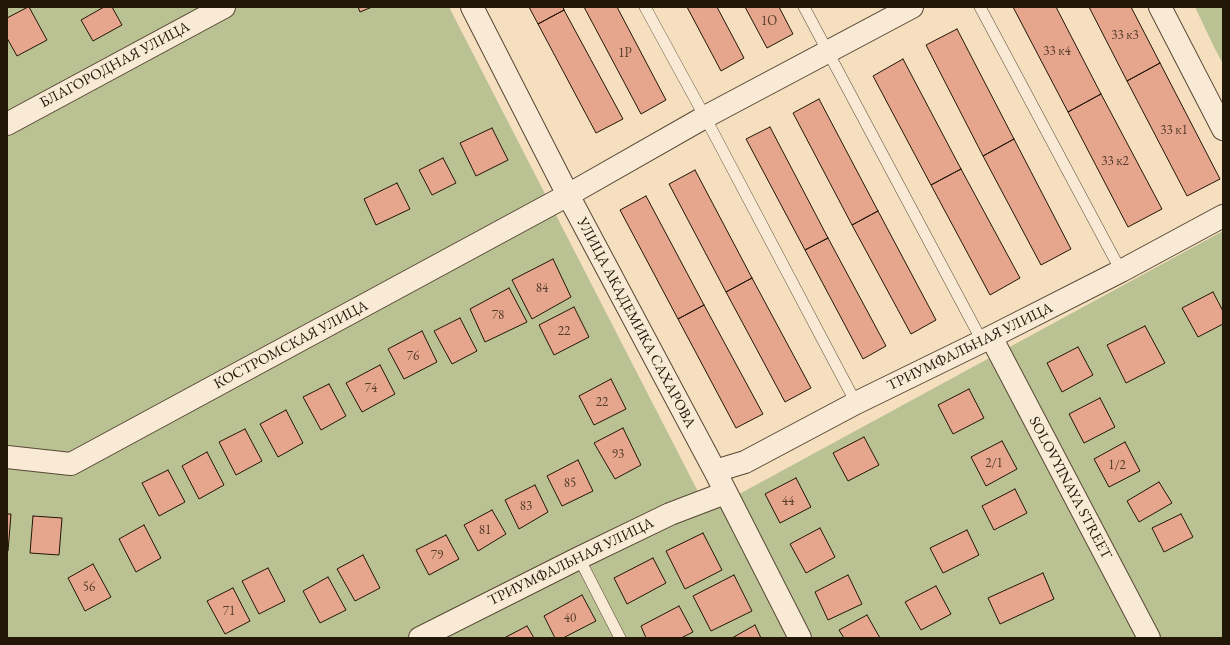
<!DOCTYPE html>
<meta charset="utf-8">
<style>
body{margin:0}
#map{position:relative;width:1230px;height:645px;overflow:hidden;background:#f5dfbe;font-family:"EB Garamond",serif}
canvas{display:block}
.frame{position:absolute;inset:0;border:8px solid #221607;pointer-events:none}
</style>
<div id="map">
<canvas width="1230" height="645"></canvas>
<div class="frame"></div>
</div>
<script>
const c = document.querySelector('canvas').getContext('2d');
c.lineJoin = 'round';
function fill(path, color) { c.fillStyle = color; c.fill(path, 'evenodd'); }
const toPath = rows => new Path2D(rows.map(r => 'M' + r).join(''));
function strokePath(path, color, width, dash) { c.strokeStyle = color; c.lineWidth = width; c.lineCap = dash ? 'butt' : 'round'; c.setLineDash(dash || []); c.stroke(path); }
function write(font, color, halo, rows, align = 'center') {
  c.font = font + ' "EB Garamond",serif'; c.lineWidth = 3.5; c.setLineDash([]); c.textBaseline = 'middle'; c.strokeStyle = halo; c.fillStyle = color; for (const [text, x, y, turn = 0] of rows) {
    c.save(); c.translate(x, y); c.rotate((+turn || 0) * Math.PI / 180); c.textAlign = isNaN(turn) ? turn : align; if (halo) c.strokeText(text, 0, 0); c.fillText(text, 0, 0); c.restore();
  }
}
const green = toPath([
 [7,7,449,7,708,511,1223,231,1223,638,7,638],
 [1195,7,1223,7,1223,64,1214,47]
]);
const building = toPath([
 [28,7,29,7,47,40,17,56,7,38,7,18,28,7],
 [104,7,112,7,122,25,93,41,81,20,104,7],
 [358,7,372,7,360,12,358,7],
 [529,7,563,7,564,10,538,24,529,7],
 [584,7,617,7,666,100,641,114,584,7],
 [687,7,717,7,744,58,721,71,687,7],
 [745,7,779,7,793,34,767,48,745,7],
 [1013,7,1056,7,1101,94,1068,112,1013,7],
 [1089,7,1131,7,1160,63,1127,81,1089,7],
 [564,10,623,119,596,133,538,24,564,10],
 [957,29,1014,139,983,156,926,45,957,29],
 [903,59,961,169,931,185,873,76,903,59],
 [1160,63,1220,179,1187,196,1127,81,1160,63],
 [1101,94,1162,209,1128,227,1068,112,1101,94],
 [819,99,878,211,852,225,793,113,819,99],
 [770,127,828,238,805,250,746,139,770,127],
 [492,128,508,160,476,176,460,143,492,128],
 [1014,139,1071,249,1041,265,983,156,1014,139],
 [443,158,456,183,432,195,419,170,443,158],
 [961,169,1020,278,990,295,931,185,961,169],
 [695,170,752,278,726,292,669,184,695,170],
 [397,183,410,209,376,225,364,199,397,183],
 [646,196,704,305,678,319,620,210,646,196],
 [878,211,936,320,911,334,852,225,878,211],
 [828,238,886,346,863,359,805,250,828,238],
 [553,259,571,297,532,319,512,280,553,259],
 [752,278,811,388,785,402,726,292,752,278],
 [509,288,527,322,485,342,470,309,509,288],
 [1213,292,1223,311,1223,324,1198,337,1182,308,1213,292],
 [704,305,763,414,736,428,678,319,704,305],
 [574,307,589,337,554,355,539,325,574,307],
 [460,318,477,351,452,364,434,331,460,318],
 [1145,326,1165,363,1126,383,1107,345,1145,326],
 [422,331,437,362,404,379,388,349,422,331],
 [1078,347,1093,375,1062,392,1047,363,1078,347],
 [380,365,395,394,362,412,346,383,380,365],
 [611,379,626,409,594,425,579,396,611,379],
 [329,384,346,416,321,430,303,397,329,384],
 [969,389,984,418,953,434,938,405,969,389],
 [1100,398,1115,427,1084,443,1069,414,1100,398],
 [286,410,303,443,278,457,260,424,286,410],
 [623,428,641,465,615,479,594,443,623,428],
 [245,429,262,461,236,475,219,442,245,429],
 [864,437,879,465,848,481,833,453,864,437],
 [1002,441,1017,469,986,486,971,457,1002,441],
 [1125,442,1140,471,1109,487,1094,459,1125,442],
 [207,452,224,485,199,499,182,466,207,452],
 [578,460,593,491,562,506,547,476,578,460],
 [168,470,185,502,159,516,142,483,168,470],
 [796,478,811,507,780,523,765,494,796,478],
 [1159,482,1172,503,1139,522,1127,501,1159,482],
 [535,485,548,512,519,529,505,500,535,485],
 [1015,489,1027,513,994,530,982,506,1015,489],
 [492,510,506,534,478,551,464,525,492,510],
 [7,514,11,514,8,551,7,551,7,514],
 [1181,514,1193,537,1164,552,1152,528,1181,514],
 [33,516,62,518,59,555,30,553,33,516],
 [144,525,161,558,136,572,119,539,144,525],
 [820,528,835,557,806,573,790,544,820,528],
 [967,530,979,555,943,573,930,548,967,530],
 [703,533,722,570,685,589,666,551,703,533],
 [446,535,459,559,429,575,416,550,446,535],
 [363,555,380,588,355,601,337,569,363,555],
 [653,558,666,583,627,604,614,578,653,558],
 [93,564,111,597,85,611,68,578,93,564],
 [268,568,285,601,259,614,242,581,268,568],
 [1043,573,1054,599,1000,624,988,598,1043,573],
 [734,575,752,611,711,631,693,596,734,575],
 [848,575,862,604,828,620,815,592,848,575],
 [328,577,346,610,320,623,303,591,328,577],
 [936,586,951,614,921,630,905,602,936,586],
 [233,588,250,621,225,634,207,601,233,588],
 [582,595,596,621,563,638,555,638,544,616,582,595],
 [679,606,693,632,681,638,646,638,641,626,679,606],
 [867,615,880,638,844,638,839,630,867,615],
 [755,625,761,638,732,638,755,625],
 [527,626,534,638,504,638,527,626]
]);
const service = toPath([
 [645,7,705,117,856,403],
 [804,7,982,341],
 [980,7,1121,271],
 [579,558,620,638]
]);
const minor = toPath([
 [472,7,568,195,715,471,800,638],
 [1160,7,1223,129],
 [7,124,224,7],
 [991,337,1149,638],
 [7,457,71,464,568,195,705,117,912,7],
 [715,471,745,462,856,403,991,337,1121,271,1223,216],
 [420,638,579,558,670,514,725,493]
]);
const numberNames = [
 ["1О",769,21],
 ["33 к3",1125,35],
 ["33 к4",1057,51],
 ["1Р",625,53],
 ["33 к1",1174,130],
 ["33 к2",1115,161],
 ["84",542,288],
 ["78",498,315],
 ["22",564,331],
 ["76",413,356],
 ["74",371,388],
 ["22",602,402],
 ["93",618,454],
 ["2/1",994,463],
 ["1/2",1117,465],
 ["85",570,483],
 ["44",788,501],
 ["83",526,506],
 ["81",485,530],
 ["79",437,555],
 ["56",89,587],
 ["71",229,611],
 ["40",570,618]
];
const streetNames = [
 ["БЛАГОРОДНАЯ УЛИЦА",115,65,-28],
 ["УЛИЦА АКАДЕМИКА САХАРОВА",636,323,62],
 ["КОСТРОМСКАЯ УЛИЦА",291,345,-28],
 ["ТРИУМФАЛЬНАЯ УЛИЦА",970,347,-26],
 ["SOLOVYINAYA STREET",1070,488,62],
 ["ТРИУМФАЛЬНАЯ УЛИЦА",571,562,-26]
];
fill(green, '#bac293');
fill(building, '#e5a68d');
strokePath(building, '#221607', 1);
strokePath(service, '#574835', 12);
strokePath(minor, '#574835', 24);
strokePath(service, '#f8ead5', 11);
strokePath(minor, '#f8ead5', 22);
write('13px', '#533a28', null, numberNames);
write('15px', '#221607', '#f8ead5', streetNames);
</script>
